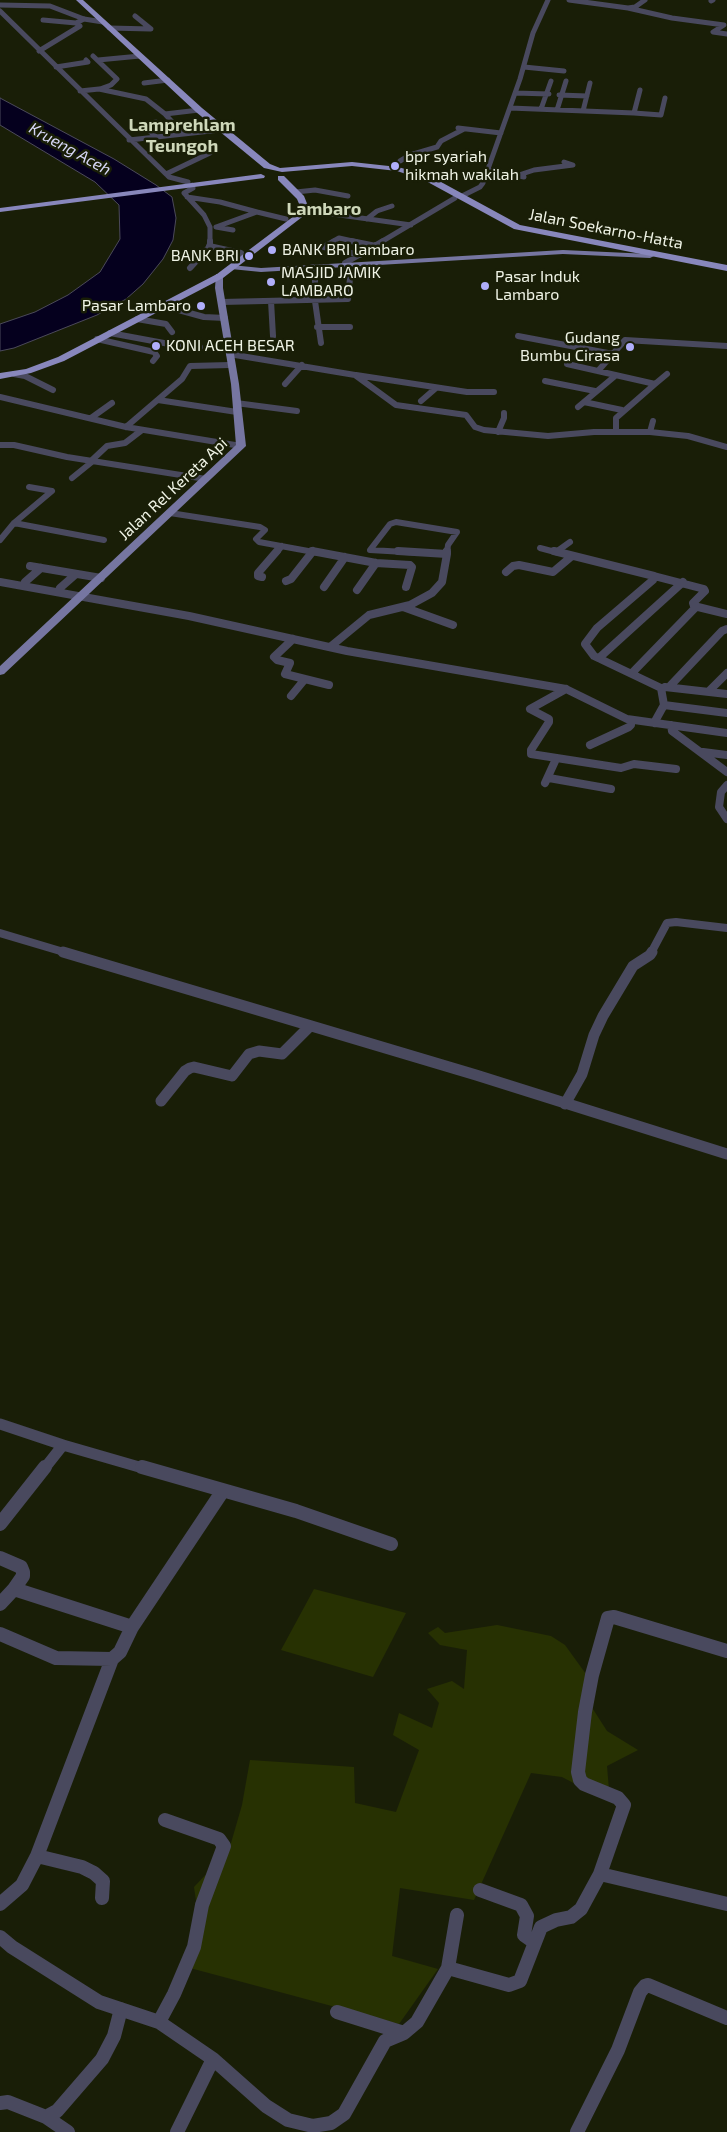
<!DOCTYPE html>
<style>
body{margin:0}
canvas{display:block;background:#191e07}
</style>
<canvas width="727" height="2132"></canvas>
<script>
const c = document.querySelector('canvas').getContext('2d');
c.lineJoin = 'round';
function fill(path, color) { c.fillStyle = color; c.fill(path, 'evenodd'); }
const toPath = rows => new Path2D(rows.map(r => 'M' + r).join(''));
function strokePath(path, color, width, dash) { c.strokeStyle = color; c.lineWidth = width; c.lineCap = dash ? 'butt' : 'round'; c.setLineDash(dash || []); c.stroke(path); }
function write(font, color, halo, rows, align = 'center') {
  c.font = font + ' "Exo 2",sans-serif'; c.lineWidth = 5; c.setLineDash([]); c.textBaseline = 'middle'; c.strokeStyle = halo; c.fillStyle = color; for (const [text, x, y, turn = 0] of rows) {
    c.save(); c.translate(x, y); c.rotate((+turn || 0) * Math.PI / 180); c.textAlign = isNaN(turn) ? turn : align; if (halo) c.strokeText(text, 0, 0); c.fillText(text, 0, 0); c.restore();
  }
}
const green = toPath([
 [314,1589,406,1613,373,1677,281,1650],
 [497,1625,551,1636,565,1645,591,1681,591,1706,607,1731,638,1750,607,1766,610,1802,562,1777,531,1773,474,1900,400,1888,392,1956,438,1969,399,2024,190,1968,201,1935,194,1887,229,1850,242,1805,250,1760,354,1767,355,1803,396,1812,419,1750,393,1735,399,1713,432,1728,439,1703,427,1689,452,1681,464,1689,467,1650,440,1645,428,1633,438,1627,445,1633]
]);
const water = toPath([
 [0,98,114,159,156,185,172,197,176,218,173,240,163,259,143,284,126,299,97,315,14,348,0,351,0,324,35,312,68,295,100,272,120,239,119,205,95,182,0,125,0,98]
]);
const minorFar4 = toPath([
 [569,0,628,8,635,7,645,0],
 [711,1,713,0],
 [0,5,50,6,84,19,103,22],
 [628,8,672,18,724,25,713,32,727,34],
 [0,11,169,177,188,182],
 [43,20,76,23],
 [109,28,151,29,135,16],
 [39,51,80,26,76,23,84,19],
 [93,56,117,79,111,85,100,89],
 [98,60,140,56],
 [56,67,88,62,86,60],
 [524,67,564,71],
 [144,83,168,80],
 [80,91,99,89,146,99,165,114,199,110],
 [515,93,549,94],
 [559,95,587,96],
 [510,108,634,113,640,90],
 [541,109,551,81],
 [557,110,566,81],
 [583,111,590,83],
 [634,113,661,115,665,98],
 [165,114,183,134],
 [156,122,143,125,156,137],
 [458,128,501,133],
 [129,140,220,130],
 [400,161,410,155,437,147,441,141,464,129],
 [489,170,524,177],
 [166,174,210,153],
 [519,175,534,170,573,165,564,162],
 [192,185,193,188,184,193,204,215,210,227,210,242],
 [296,192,315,190,348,196],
 [462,196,480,187,483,183,520,79,533,33,548,0],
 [187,197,220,202,257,212,216,227],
 [304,210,411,225],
 [257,212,286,219],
 [367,219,377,211,392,206],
 [216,227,233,230],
 [332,242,339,238,357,242],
 [381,242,455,198]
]);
const minorFar3 = toPath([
 [335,241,324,247,360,255],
 [351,241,376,246],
 [209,246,241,253],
 [312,267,315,275,315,301,321,343],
 [190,268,210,246,210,241],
 [271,301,273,336],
 [222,302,348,299,350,278,345,263,383,241],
 [164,306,204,317,225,318],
 [137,319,166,324,172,332],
 [317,327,350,327],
 [110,333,180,346,200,347],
 [518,336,613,354],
 [97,339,154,352,157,356,153,361],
 [229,354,355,375,396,405,466,415,475,427,484,430,548,436,594,432,650,432,688,436,727,447],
 [567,364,655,384,616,418,616,432],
 [598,371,625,340,727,346],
 [14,374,25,376,53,390],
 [356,375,467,392,494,392],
 [545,381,595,391],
 [285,384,302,365],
 [655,384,667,374],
 [0,397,126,427,241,446],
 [158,400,237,412],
 [421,401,436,388],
 [584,402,622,410],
 [236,403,297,411],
 [578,407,615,376],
 [91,418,112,403],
 [126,427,182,379,190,366,230,365],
 [498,432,504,418,504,413],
 [650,432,653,421],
 [0,445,14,445,67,457,206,479],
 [91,461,107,446,125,443,142,430],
 [72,478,93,461],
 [170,513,260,527,265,530,256,539,259,542,319,553],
 [14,523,104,540],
 [0,540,14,523,52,491,29,487],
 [540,548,559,553],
 [556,552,570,542],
 [276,553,282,546],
 [312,553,313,551],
 [422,553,370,550,390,524,396,522,457,532,448,545,447,553]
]);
const minorFar2 = toPath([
 [312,551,376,563,410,565,412,567,406,587],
 [398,551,447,554],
 [554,551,654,576,653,580,597,628,585,644,594,656,661,688,664,705,654,723],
 [447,554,447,551],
 [30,566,101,578],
 [506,572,513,566,519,565,553,572,572,556],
 [654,576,704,589,705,591,693,603,694,606,727,614],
 [262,577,258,576,258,573,277,551],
 [286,581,291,579,313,551],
 [0,582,189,616,347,651,566,689,627,719,727,733],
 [25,582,41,568],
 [324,587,345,557],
 [60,588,76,574],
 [357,590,376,563],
 [403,607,453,625],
 [293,639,274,657,277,660,290,663,285,674,329,685],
 [330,647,369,615,410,605,432,593,442,582,447,554],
 [599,658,683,582],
 [632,673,696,607],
 [670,686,722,631,727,629],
 [665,687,727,694],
 [566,689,530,709,549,719,549,722,531,750,531,754,621,768,634,764,676,769],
 [709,691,727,673],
 [291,696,305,679],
 [664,705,727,713],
 [671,725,672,731,727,772],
 [590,745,629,727,631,725,630,720],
 [703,752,727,755],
 [549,778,611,789],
 [545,783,556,759],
 [727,785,721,792,719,807,727,819],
 [0,933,67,953],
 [651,953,667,923,676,922,727,928]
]);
const minorFar1 = toPath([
 [63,952,476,1075,727,1154],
 [161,1101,185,1071,190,1068,194,1067,232,1076,249,1054,259,1051,282,1054,310,1026],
 [565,1104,582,1074,594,1035,603,1016,633,966,650,955,652,952],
 [0,1424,63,1445,146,1469],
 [44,1469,63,1445]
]);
const minor = toPath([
 [142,1467,296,1511,391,1544],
 [0,1524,45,1467],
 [0,1558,21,1567,23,1572,23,1576,14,1589,0,1604],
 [14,1589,132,1627],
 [0,1634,56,1658,112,1659,120,1652,132,1627,222,1492],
 [37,1856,112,1659],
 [600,1874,624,1805,618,1798,584,1784,580,1780,578,1772,585,1712,592,1675,608,1618,614,1617,727,1651],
 [480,1890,521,1905,527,1916,524,1935,534,1942],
 [0,1904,22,1885,37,1856,82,1867,94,1873,103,1881,102,1898],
 [0,1937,12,1947,99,2002,159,2022,213,2059,266,2106,288,2120,313,2126,331,2123,344,2114,385,2041,404,2033,417,2022,448,1968,509,1985,520,1981,541,1927,556,1920,571,1917,581,1909,600,1874,727,1904],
 [448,1968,457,1915],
 [337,2012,404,2033],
 [159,2022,174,1994,194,1947,202,1905,224,1846,219,1839,165,1820],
 [0,2103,8,2102,46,2117,57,2111,102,2059,114,2036,121,2009],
 [46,2117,68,2132],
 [177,2132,213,2059],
 [577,2132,618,2050,640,1992,645,1986,648,1985,727,2018]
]);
const major = toPath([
 [563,250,650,254,654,256,650,258,563,254,261,272,231,269,227,267,231,265,261,268,563,250],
 [216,274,223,276,223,288,239,384,246,446,4,674,0,675,0,666,236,445,231,384,215,288,216,274]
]);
const highway = toPath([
 [76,0,83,0,202,108,270,164,280,168,352,162,398,167,430,176,520,225,727,265,727,271,514,229,424,180,397,171,352,166,282,172,264,168,196,112,76,0],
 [261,174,265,176,264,178,0,212,0,208,261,174],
 [278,176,284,176,304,196,308,206,306,214,223,278,64,361,31,373,0,379,0,373,26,369,58,357,217,274,298,213,300,206,297,199,278,180,278,176]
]);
const markers = [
 [395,166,5,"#b0aefa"],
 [272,250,5,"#b0aefa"],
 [249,256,5,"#b0aefa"],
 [271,282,5,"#b0aefa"],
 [485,286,5,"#b0aefa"],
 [201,306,5,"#b0aefa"],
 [156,346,5,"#b0aefa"],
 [630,347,5,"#b0aefa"]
];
const farWaternames = [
 ["Krueng Aceh",70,149,29]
];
const farPoinames = [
 ["bpr syariah",405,157],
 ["hikmah wakilah",405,175],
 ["BANK BRI lambaro",282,250],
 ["BANK BRI",239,256,"right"],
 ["MASJID JAMIK",281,273],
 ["LAMBARO",281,291],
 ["Pasar Induk",495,277],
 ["Lambaro",495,295],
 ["Pasar Lambaro",191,306,"right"],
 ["Gudang",620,338,"right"],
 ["Bumbu Cirasa",620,356,"right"],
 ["KONI ACEH BESAR",166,346]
];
const farStreetnames = [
 ["Jalan Soekarno-Hatta",606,229,11],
 ["Jalan Rel Kereta Api",173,489,-43]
];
const farQuarternames = [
 ["Lamprehlam",182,125],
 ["Teungoh",182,146],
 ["Lambaro",324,209]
];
fill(green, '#273102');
fill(water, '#05001e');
strokePath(water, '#4b495a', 1);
strokePath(minorFar4, '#49495e', 5);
strokePath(minorFar3, '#49495e', 6);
strokePath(minorFar2, '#49495e', 8);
strokePath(minorFar1, '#49495e', 11);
strokePath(minor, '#49495e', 14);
fill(major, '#7676a1');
fill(highway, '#8887bc');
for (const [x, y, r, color] of markers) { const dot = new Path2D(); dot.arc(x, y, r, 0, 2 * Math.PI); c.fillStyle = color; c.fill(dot); strokePath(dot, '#191e07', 2); }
write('italic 16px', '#d7d7f7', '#191e07', farWaternames);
write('16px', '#eff3e5', '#191e07', farPoinames, 'left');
write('16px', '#eff3e5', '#191e07', farStreetnames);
write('bold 18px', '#cfd8ba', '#191e07', farQuarternames);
</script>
